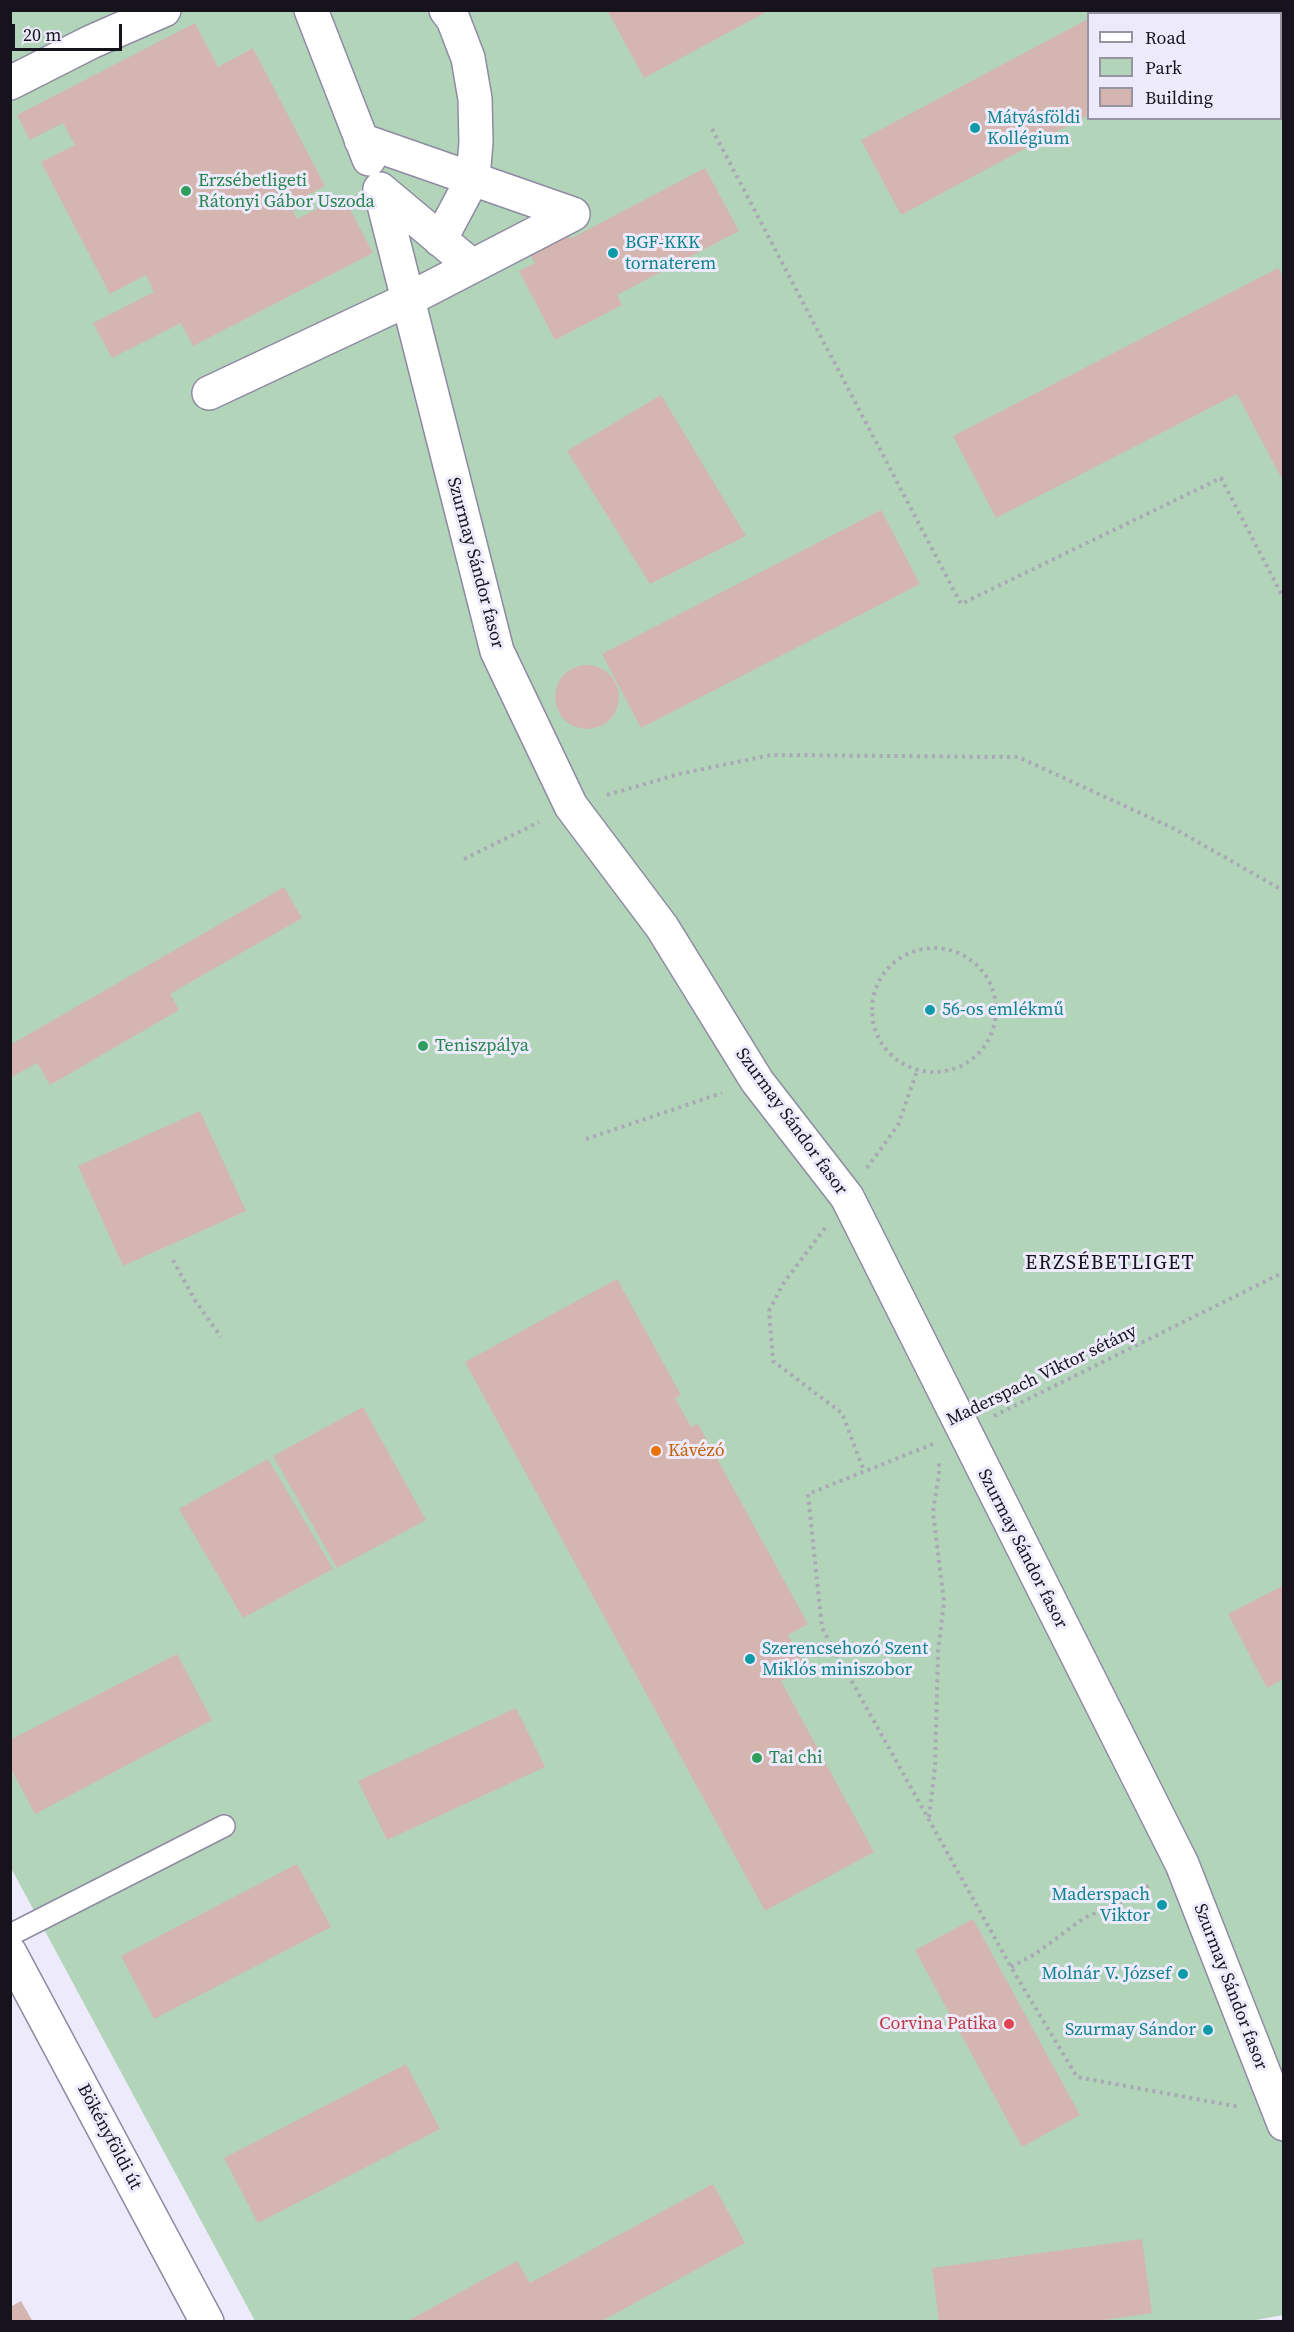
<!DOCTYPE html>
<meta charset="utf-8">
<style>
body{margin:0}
#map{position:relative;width:1294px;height:2332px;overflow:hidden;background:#edeafb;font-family:"Source Serif 4",serif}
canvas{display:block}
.frame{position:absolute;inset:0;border:12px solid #16131d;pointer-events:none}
.legend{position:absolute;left:1087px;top:12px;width:195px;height:108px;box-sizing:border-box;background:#edeafb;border:2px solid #9794a2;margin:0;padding:8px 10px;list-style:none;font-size:18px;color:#16131d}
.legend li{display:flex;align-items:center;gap:12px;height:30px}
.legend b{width:30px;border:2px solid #9794a2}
.scale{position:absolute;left:12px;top:24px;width:110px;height:27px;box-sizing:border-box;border:3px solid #16131d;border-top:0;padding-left:8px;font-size:18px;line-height:21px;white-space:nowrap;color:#16131d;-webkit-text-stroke:4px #edeafb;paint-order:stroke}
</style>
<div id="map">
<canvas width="1294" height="2332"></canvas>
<div class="frame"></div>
<ul class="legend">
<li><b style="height:8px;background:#fff"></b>Road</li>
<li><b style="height:16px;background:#b2d5ba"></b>Park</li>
<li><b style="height:16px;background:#d5b5af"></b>Building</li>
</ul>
<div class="scale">20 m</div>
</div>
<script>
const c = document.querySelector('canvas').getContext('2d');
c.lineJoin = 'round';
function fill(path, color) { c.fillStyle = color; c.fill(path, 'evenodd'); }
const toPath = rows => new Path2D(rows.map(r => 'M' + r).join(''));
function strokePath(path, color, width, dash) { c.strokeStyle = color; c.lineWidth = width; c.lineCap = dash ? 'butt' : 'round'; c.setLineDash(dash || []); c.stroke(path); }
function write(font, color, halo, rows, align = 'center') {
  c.font = font + ' "Source Serif 4",serif'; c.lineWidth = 6; c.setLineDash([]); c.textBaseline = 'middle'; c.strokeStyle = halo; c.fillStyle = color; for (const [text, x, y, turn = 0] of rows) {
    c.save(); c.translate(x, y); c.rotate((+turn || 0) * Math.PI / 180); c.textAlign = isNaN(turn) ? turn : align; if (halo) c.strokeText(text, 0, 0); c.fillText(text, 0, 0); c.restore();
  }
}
const green = toPath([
 [11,11,1283,11,1283,2315,1245,2322,255,2321,11,1868],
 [1088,14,1280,14,1280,118,1088,118]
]);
const building = toPath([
 [607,10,770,10,644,78],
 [1104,10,1120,10,1121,14,1099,14],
 [1088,19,1088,115,901,215,861,140],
 [195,23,218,67,253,48,325,186,290,204,297,219,343,196,373,253,193,346,181,323,112,358,93,323,154,292,146,275,110,294,41,162,75,145,63,123,30,140,17,115],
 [705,168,739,231,617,295,622,305,555,340,519,271,535,263,525,244,562,224,570,239],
 [1278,268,1284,278,1284,483,1237,394,996,518,953,436],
 [661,395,746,536,650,584,567,451],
 [881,510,920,584,641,728,602,654],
 '555 697a32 32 0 1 1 64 0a32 32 0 1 1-64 0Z',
 [284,887,302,918,170,994,179,1010,50,1085,37,1063,10,1078,10,1045],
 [200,1111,246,1211,123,1266,78,1166],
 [617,1279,681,1395,675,1398,691,1427,698,1424,808,1624,788,1635,806,1668,781,1681,874,1852,765,1911,465,1362],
 [363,1407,426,1520,337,1568,273,1456],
 [268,1459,333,1569,243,1618,179,1509],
 [1284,1585,1284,1679,1267,1688,1228,1614],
 [177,1654,212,1720,35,1814,10,1767,10,1740],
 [516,1708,545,1767,387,1840,358,1781],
 [297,1864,331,1927,154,2019,121,1956],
 [973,1919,1080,2115,1022,2147,915,1950],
 [406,2064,440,2129,258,2223,224,2158],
 [713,2184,745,2243,600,2322,406,2322,517,2261,530,2283],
 [1142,2239,1152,2313,1090,2322,939,2322,932,2268],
 [21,2301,33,2322,10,2322,10,2307]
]);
const path = toPath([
 [712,129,961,604,1221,478,1284,599],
 [607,795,679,774,771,755,1018,757,1175,829,1284,891],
 [464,859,539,822],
 '872 1010a62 62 0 1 1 124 0a62 62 0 1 1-124 0Z',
 [586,1139,722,1093],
 [867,1168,898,1125,917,1071],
 [825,1228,783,1284,769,1311,773,1361,842,1413,864,1471],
 [173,1260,194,1299,221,1337],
 [994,1416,1284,1272],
 [933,1444,808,1494,822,1628,1011,1967,1077,2077,1240,2107],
 [929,1817,935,1768,938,1652,944,1602,933,1512,939,1474,939,1460],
 [1011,1967,1035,1954,1084,1918,1132,1897,1151,1884]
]);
const lane = toPath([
 [10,1935,224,1826]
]);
const street = toPath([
 [311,10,369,159],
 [10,83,91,42,164,10],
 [361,140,573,214],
 [440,240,473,178,476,142,475,99,468,58,453,19,446,10],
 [472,266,380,189,497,651,571,806,662,927,757,1081,847,1197,1182,1864,1284,2124],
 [209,393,407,300,573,214]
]);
const secondary = toPath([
 [10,1953,207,2322]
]);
const markers = [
 [975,128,6,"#0f9aa8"],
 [186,191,6,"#2e9e5b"],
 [613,253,6,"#0f9aa8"],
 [930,1010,6,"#0f9aa8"],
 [423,1046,6,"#2e9e5b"],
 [656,1451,6,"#e8710a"],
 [750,1659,6,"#0f9aa8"],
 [757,1758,6,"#2e9e5b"],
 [1162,1905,6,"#0f9aa8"],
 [1183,1974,6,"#0f9aa8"],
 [1009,2024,6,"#e0444e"],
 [1208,2030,6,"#0f9aa8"]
];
const cultureNames = [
 ["Mátyásföldi",987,118],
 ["Kollégium",987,139],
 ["BGF-KKK",625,243],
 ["tornaterem",625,264],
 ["56-os emlékmű",942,1010],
 ["Szerencsehozó Szent",762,1649],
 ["Miklós miniszobor",762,1670],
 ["Maderspach",1150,1895,"right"],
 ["Viktor",1150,1916,"right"],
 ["Molnár V. József",1171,1974,"right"],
 ["Szurmay Sándor",1196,2030,"right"]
];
const leisureNames = [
 ["Erzsébetligeti",198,181],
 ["Rátonyi Gábor Uszoda",198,202],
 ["Teniszpálya",435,1046],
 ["Tai chi",769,1758]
];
const streetNames = [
 ["Szurmay Sándor fasor",475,563,75],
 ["Szurmay Sándor fasor",791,1122,54],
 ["Maderspach Viktor sétány",1042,1376,-26],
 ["Szurmay Sándor fasor",1022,1549,63],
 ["Szurmay Sándor fasor",1230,1987,69],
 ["Bökényföldi út",109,2137,62]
];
const foodNames = [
 ["Kávézó",668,1451]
];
const healthNames = [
 ["Corvina Patika",997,2024]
];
const neighbourhoodNames = [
 ["ERZSÉBETLIGET",1110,1264]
];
fill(green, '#b2d5ba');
fill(building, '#d5b5af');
strokePath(lane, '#8f8aa3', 24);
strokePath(street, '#8f8aa3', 36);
strokePath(secondary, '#8f8aa3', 36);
strokePath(path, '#aaa7b6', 4, [3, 4.5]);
strokePath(lane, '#fff', 21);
strokePath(street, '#fff', 33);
strokePath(secondary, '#fff', 33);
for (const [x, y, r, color] of markers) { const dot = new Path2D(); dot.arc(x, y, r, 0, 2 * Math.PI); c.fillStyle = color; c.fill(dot); strokePath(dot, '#edeafb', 2); }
write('18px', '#0d838f', '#edeafb', cultureNames, 'left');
write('18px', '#27864d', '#edeafb', leisureNames, 'left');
write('18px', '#16131d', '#edeafb', streetNames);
write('18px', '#c56008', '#edeafb', foodNames, 'left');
write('18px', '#be3a42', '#edeafb', healthNames, 'right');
c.letterSpacing = '1.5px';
write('20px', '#16131d', '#edeafb', neighbourhoodNames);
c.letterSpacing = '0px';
</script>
